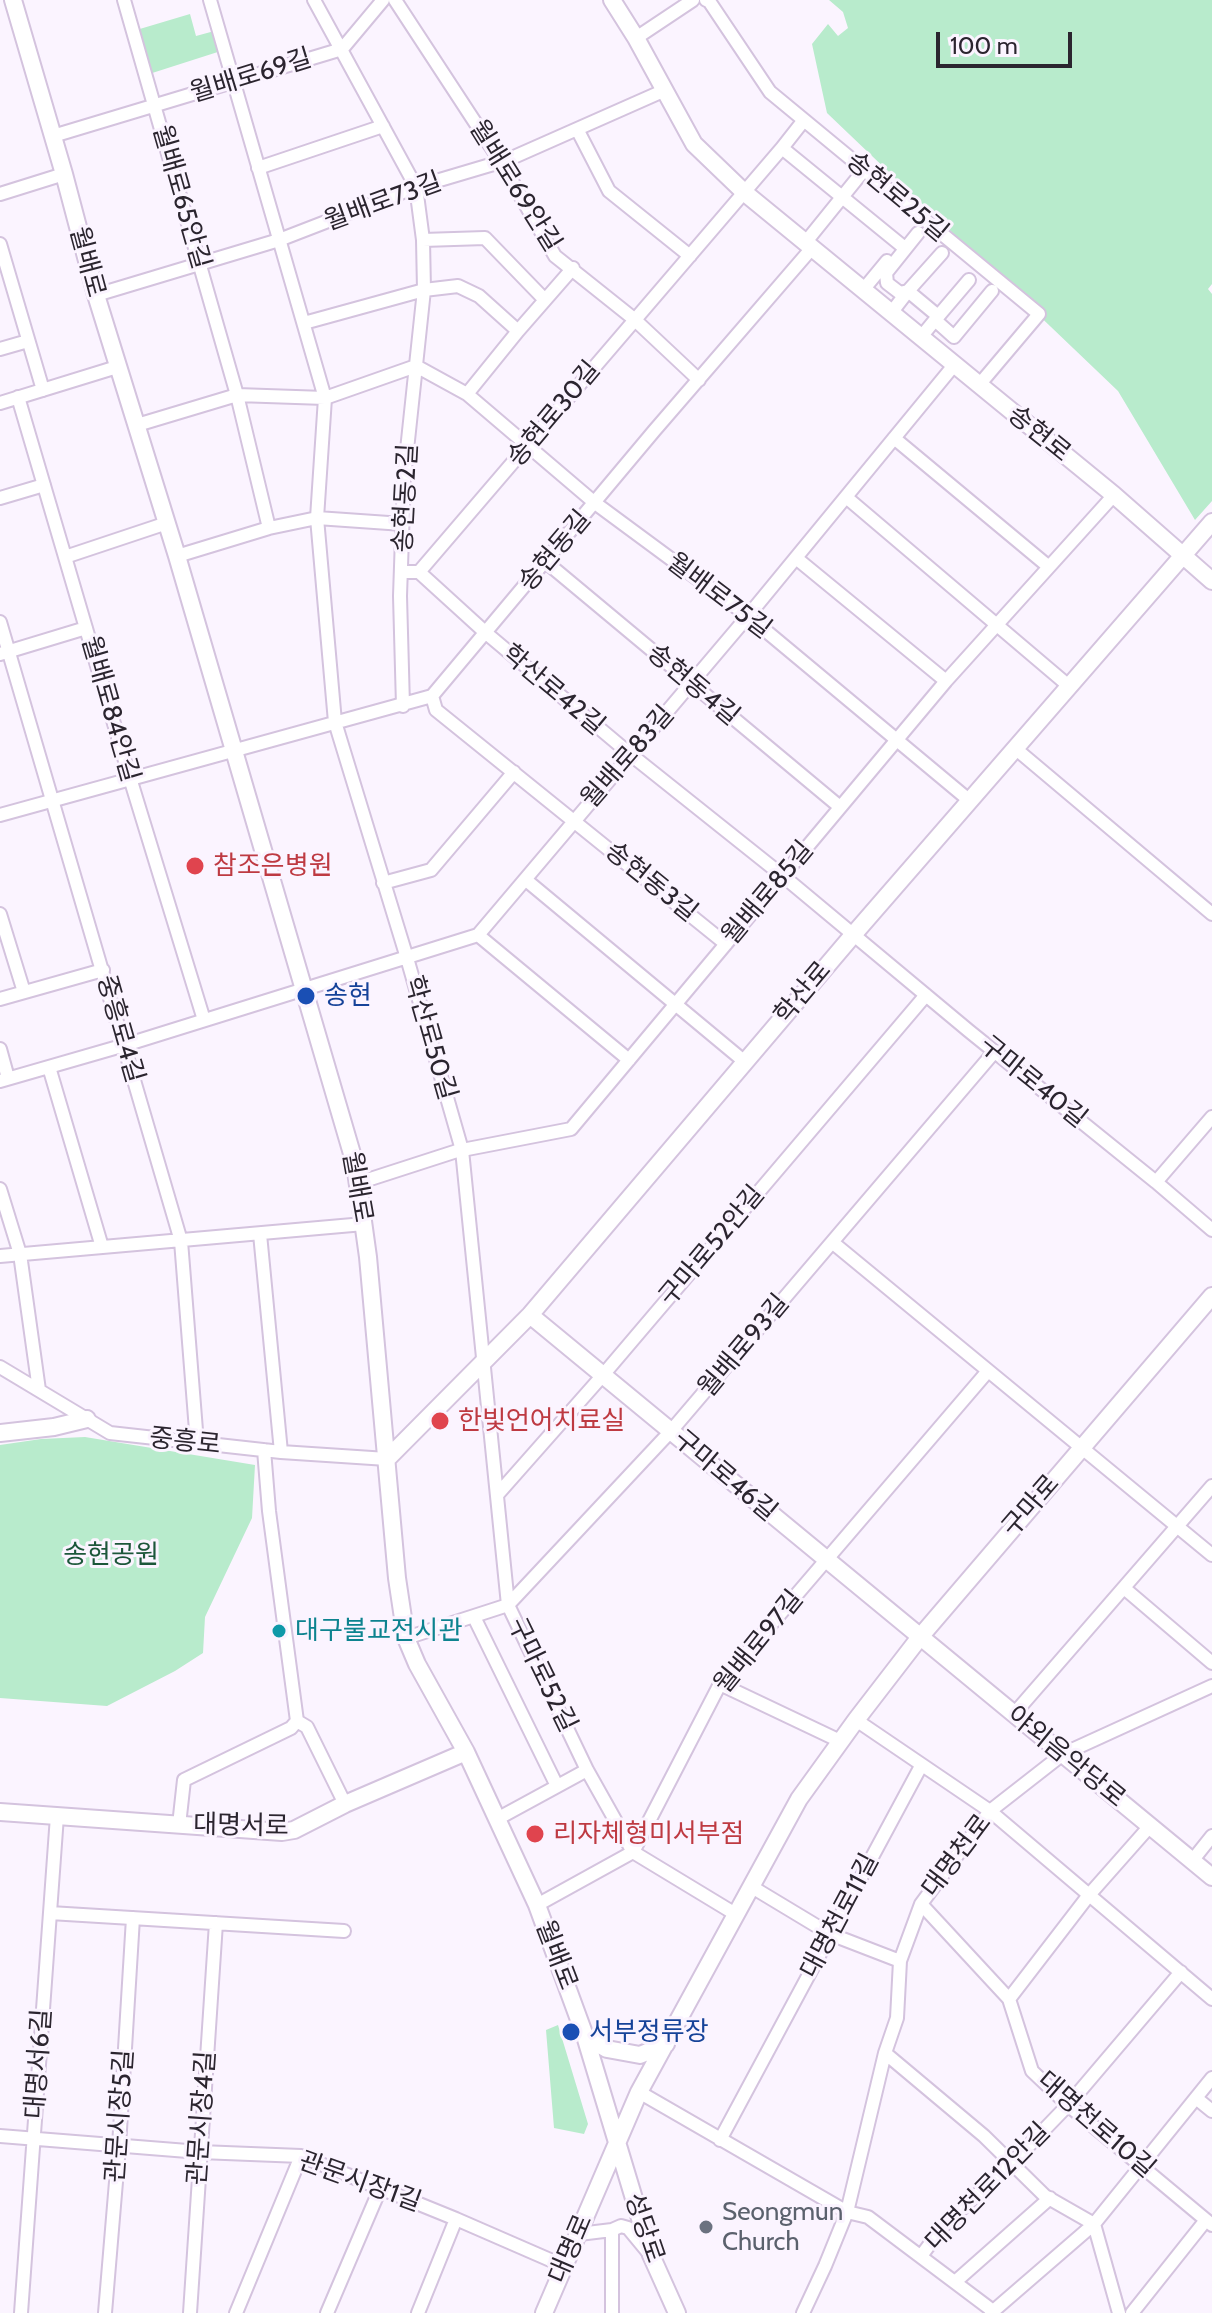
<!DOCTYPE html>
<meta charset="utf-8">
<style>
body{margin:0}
#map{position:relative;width:1212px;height:2313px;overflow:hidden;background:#fbf4ff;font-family:Cabin,sans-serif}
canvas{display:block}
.scale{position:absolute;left:936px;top:32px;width:136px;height:36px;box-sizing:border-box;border:4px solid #2b252f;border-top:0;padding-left:10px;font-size:24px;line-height:28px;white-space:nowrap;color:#2b252f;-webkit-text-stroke:6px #fbf4ff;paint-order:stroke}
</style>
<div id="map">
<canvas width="1212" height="2313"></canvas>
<div class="scale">100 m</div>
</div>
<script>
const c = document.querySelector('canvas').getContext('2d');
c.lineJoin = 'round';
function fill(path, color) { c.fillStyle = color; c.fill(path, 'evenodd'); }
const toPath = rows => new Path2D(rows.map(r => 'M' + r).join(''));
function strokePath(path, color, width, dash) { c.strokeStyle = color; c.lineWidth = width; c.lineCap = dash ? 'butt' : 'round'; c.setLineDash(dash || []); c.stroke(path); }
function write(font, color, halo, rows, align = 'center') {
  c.font = font + ' Cabin,"Noto Sans KR",sans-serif'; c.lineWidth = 6; c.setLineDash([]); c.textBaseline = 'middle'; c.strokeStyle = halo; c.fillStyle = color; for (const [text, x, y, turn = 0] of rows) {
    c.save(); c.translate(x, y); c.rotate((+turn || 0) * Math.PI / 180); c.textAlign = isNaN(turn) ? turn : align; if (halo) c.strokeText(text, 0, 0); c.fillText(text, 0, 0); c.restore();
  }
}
const green = toPath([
 [829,0,1212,0,1212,284,1208,289,1212,294,1212,501,1195,520,1118,391,827,113,812,44,828,24,838,36,848,28,843,12],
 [190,14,196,36,218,30,224,50,146,75,133,31],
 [85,1437,255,1465,252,1518,205,1617,203,1653,175,1671,107,1706,0,1698,0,1445,41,1439],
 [558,2025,588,2124,584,2134,554,2128,546,2030]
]);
const minor = toPath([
 [124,0,237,395,269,528],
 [210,0,325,398,317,518,335,722,407,958,462,1150,508,1605,587,1770,633,1852,737,1915],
 [314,0,416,187,423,240,424,290,404,478,400,596,403,706],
 [395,0,501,162,555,256,634,319,699,380],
 [706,0,709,1,770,92,1039,314,979,385],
 [636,38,693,0],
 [804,120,782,148,901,245],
 [577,129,609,191,690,256],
 [53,136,342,49,383,0],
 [258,168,383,126],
 [0,194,64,174],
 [918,233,886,273,887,283,900,293,908,291,942,253],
 [423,240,485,238,545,300],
 [805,243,864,170],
 [0,244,43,390],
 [863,290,887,261],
 [96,295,279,240,416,187,507,160,663,91],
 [891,313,908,291,938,316],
 [935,320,969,280],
 [304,323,424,290,458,286,479,296,518,331],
 [921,337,935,320,954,337,992,291],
 [0,349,28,341],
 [467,394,518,331,573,268],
 [18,397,130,778,204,1020],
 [0,403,117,367],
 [137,425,237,395,325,398,416,366,467,394,595,503,748,616,970,801],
 [894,438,1049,567],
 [846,497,1070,687],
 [0,498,44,485],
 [177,556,269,528,317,518,403,524],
 [65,557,167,523],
 [796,558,946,681],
 [546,562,840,807],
 [402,572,419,572,486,633,630,754,783,876,969,1031,1156,1182,1212,1230],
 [419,572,782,148],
 [0,622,181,1241,197,1443],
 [0,654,86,628],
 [432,696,436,710,726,944],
 [1016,749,1212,914],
 [0,815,432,696,654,431,812,248],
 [526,880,745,1062],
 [383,883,431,870,514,772],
 [0,914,24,992],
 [478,935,629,1060],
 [0,999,103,970],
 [0,1049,8,1078],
 [49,1067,102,1247],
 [0,1081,125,1045,478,935,748,616,955,364],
 [1156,1182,1212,1117],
 [358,1183,457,1151,571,1129,946,681,1114,495],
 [0,1189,20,1254,39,1390],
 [260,1234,281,1452],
 [832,1242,1212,1555],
 [0,1256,364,1224],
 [0,1367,110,1433,281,1452,387,1459],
 [264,1450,269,1511,297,1721],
 [497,1495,603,1375,926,995],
 [1124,1588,1212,1663],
 [474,1617,557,1786],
 [406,1638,508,1605,671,1431,995,1051],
 [720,1684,840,1741],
 [1014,1714,1212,1486],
 [856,1720,990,1811,1212,1999],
 [297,1721,307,1727,345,1804],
 [497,1819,587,1770],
 [179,1825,184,1780,291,1728,297,1721],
 [1192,1861,1212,1836],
 [752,1887,830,1934,900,1961],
 [921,1904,1009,1999,1032,2071,1068,2105,1212,2225],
 [537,1905,633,1852,720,1684,988,1371],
 [50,1913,344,1931],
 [1009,1999,1089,1895,1150,1826],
 [885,2053,984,2136,1045,2196,1094,2224,1119,2313],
 [639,2092,847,2212,868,2217,993,2311],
 [1196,2098,1212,2111],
 [0,2136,200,2152,301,2156,456,2219,564,2266],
 [720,2140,921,1766],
 [612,2230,612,2313],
 [579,2234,612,2230,621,2226,628,2228,647,2251],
 [921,2256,945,2224,1012,2163,1068,2105,1181,1972],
 [955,2282,1050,2198],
 [21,2313,57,1816],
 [105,2313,119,2146,133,1918],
 [190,2313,216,1923],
 [236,2313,301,2156],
 [327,2313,380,2189],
 [418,2313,456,2219],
 [803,2313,825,2266,847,2212,885,2053,897,2018,900,1961,921,1904,990,1811,1063,1754,1212,1686],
 [991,2313,1094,2224,1212,2078],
 [1132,2313,1206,2220]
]);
const major = toPath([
 [13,0,64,174,96,295,177,556,355,1164,368,1257,397,1578,406,1638,417,1664,466,1752,537,1905,585,2036,651,2255,677,2313],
 [612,0,636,38,694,144,745,193,1114,495,1212,581],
 [530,1315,1212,1877],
 [0,1433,54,1427,87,1419],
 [387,1459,530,1315,853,935,1212,522],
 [0,1812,282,1832,294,1830,345,1804,466,1752],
 [585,2036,607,2049,640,2055,666,2044],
 [544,2313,639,2092,799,1799,856,1720,920,1637,1212,1296]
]);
const markers = [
 [195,866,10,"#e0444e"],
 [306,996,10,"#1a4fb4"],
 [440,1421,10,"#e0444e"],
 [279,1631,8,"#0f9aa8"],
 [535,1834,10,"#e0444e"],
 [571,2032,10,"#1a4fb4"],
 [706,2227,8,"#6b7280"]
];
const streetNames = [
 ["월배로69길",251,76,-17],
 ["월배로69안길",515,186,58],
 ["월배로65안길",181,197,74],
 ["송현로25길",897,197,40],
 ["월배로73길",383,202,-20],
 ["월배로",87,262,75],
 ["송현로30길",554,414,-50],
 ["송현로",1039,434,39],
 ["송현동2길",406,498,-87],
 ["송현동길",555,551,-50],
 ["월배로75길",719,596,37],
 ["송현동4길",693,685,40],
 ["학산로42길",553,690,40],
 ["월배로84안길",110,709,74],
 ["월배로83길",628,757,-49],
 ["송현동3길",651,882,39],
 ["월배로85길",768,893,-50],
 ["학산로",803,993,-50],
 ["중흥로4길",120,1029,74],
 ["학산로50길",430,1038,74],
 ["구마로40길",1033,1082,39],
 ["월배로",357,1187,80],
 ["구마로52안길",712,1246,-50],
 ["월배로93길",744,1346,-50],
 ["중흥로",185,1442,6],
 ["구마로46길",725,1476,40],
 ["구마로",1031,1506,-49],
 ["월배로97길",759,1642,-51],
 ["구마로52길",542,1675,64],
 ["야외음악당로",1066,1757,39],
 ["대명서로",241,1826,1],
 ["대명천로",957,1856,-53],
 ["대명천로11길",840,1916,-62],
 ["월배로",556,1955,69],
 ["대명서6길",39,2064,-86],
 ["관문시장5길",120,2116,-86],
 ["관문시장4길",202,2118,-86],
 ["대명천로10길",1096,2125,41],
 ["관문시장1길",360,2182,20],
 ["대명천로12안길",988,2187,-46],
 ["성당로",644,2228,71],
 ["대명로",571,2249,-67]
];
const healthNames = [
 ["참조은병원",213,866],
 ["한빛언어치료실",458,1421],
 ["리자체형미서부점",553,1834]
];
const transitNames = [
 ["송현",324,996],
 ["서부정류장",589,2032]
];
const parkNames = [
 ["송현공원",111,1555]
];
const cultureNames = [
 ["대구불교전시관",295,1631]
];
const worshipNames = [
 ["Seongmun",722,2212],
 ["Church",722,2242]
];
fill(green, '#b8ebcc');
strokePath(minor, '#d4c3de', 16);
strokePath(major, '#d4c3de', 20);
strokePath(minor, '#fff', 12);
strokePath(major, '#fff', 16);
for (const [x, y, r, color] of markers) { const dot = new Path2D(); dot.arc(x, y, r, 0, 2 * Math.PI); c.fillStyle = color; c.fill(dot); strokePath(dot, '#fbf4ff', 3); }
write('26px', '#2b252f', '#fbf4ff', streetNames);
write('26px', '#be3a42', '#fbf4ff', healthNames, 'left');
write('26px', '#164399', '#fbf4ff', transitNames, 'left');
write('26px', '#1c573a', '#fbf4ff', parkNames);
write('26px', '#0d838f', '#fbf4ff', cultureNames, 'left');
write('26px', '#5b616d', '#fbf4ff', worshipNames, 'left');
</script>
